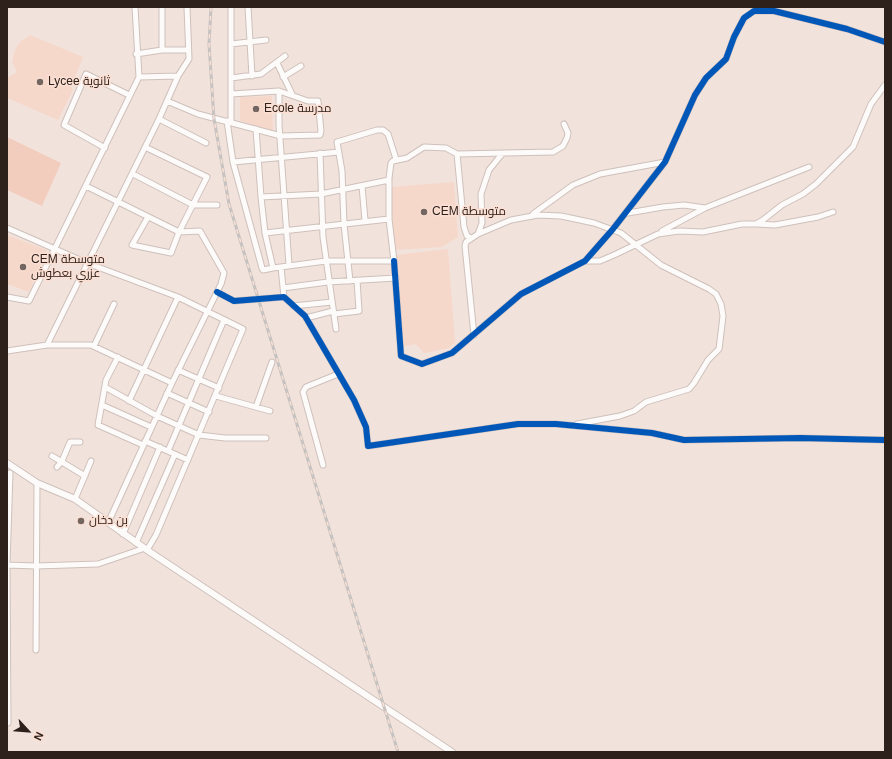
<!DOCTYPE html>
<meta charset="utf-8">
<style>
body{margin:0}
#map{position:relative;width:892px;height:759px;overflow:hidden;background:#f2e2dc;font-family:Arial,sans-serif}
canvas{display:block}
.frame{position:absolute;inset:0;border:8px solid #2e211c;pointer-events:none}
.north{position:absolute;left:8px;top:711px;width:40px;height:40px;-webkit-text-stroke:3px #fbdfd3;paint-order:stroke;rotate:116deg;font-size:11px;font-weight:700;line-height:16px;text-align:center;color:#2e211c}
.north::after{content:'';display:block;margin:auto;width:14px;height:18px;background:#2e211c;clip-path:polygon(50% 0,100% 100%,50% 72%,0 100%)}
</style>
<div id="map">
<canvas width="892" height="759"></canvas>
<div class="frame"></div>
<div class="north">N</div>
</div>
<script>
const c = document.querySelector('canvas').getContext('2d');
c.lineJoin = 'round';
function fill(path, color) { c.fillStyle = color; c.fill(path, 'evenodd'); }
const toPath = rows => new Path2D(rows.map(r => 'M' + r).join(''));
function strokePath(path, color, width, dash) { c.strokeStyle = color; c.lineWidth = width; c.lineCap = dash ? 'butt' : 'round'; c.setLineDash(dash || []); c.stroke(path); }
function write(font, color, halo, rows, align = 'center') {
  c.font = font + ' Arial,Cairo,sans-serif'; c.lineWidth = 3; c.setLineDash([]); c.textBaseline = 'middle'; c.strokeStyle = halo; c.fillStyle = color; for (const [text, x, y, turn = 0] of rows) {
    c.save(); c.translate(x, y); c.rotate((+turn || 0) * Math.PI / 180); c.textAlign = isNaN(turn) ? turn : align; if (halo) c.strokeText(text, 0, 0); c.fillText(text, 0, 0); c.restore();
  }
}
const built = toPath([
 [30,35,83,57,71,87,73,90,58,120,7,98,7,78,17,72,12,62,15,50,20,42],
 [272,96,273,131,240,121,240,97],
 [454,182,458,237,442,247,395,250,390,187],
 [7,235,47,250,29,292,7,284],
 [448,249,455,342,449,348,424,353,416,344,401,347,396,255]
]);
const green = toPath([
 [7,137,61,163,42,206,7,190]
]);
const minor = toPath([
 [162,7,162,50],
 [248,7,252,76],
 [231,44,266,40],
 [136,54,162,50,188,50],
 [277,63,292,94],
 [139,77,178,76],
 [283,77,301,66],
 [231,78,261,74,285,56],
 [279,91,279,125,289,265],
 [167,101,198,114,281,136,320,135,321,131,318,101,308,101,279,91,231,94],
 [159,119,206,143],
 [227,121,233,162,262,268,263,270,273,268],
 [231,122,231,7],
 [256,129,261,197,321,194,389,180],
 [145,147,207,177,179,232,171,253,132,245,148,217],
 [105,148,64,125,86,74,129,95],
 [320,153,323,237,336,329],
 [457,154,464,227,467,236,471,238],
 [233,162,339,152],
 [133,174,193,205,217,205],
 [86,186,179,232,200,231,224,273,221,284,172,383,108,523],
 [362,186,365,220],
 [261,197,265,233,273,268,326,261,394,261,389,219,389,178,391,163,393,161,407,158,424,147,446,148,457,154,553,152,563,146,567,138,568,133,564,124],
 [628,213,663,207,684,205,705,208],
 [533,214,573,185,600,174,665,162],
 [757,224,775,225,818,217,833,212],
 [7,228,87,263,178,297,243,329,156,535,147,550],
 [662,231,705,208,809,167],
 [265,233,389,219],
 [478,234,511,220,538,215,561,216,594,223,621,233,661,265,709,289,716,294,721,304,723,316,719,349,708,360,694,383,689,389,646,402,634,411,620,416,577,424],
 [394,261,401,356,422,364,452,353,521,294,585,261,613,229,665,162,695,95,706,78,726,59,734,37,744,18,754,11,774,11,847,29,885,42],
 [585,261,600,261,614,255,658,234,679,231,703,232,742,224,756,224,763,220,782,205,803,194,816,184,853,147,871,104,885,85],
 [281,267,284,297],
 [350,281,344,224,342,171,337,142,377,130,383,130,388,134,396,159],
 [283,288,328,282,396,278],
 [217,292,234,301,284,297,305,316,354,400,366,427,368,446,518,424,556,424,652,433,684,440,800,438,885,440],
 [7,297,29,301,139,77,135,7],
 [293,306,332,302],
 [334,314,359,311,357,280],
 [306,318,333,311],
 [474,335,465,246,466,242,478,234,482,223,481,194,489,170,502,154],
 [47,345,159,119,178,76,189,59,187,7],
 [94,346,114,304],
 [7,351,47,345,91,345,172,383],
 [118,357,106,380,98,425,143,445],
 [178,370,219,388],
 [105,387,157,416,199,435,225,438,266,438],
 [167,393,209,412],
 [216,396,270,411],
 [129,401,178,297],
 [102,405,151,427],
 [256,407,272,362],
 [145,441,188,460],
 [168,451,224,320],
 [52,456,85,476],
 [323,465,303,392,306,387,338,374],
 [57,467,62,461,70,442,80,442],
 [75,499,91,461],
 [123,534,160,447],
 [136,543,175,454],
 [7,565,36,566,98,564,145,548],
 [36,650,37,483],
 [8,723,7,565,10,473]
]);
const tertiary = toPath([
 [7,463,37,483,75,499,147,550,452,752]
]);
const rail = toPath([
 [211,7,209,44,214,119,229,204,398,752]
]);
const cycleway = toPath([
 [394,261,401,356,422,364,452,353,521,294,585,261,613,229,665,162,695,95,706,78,726,59,734,37,744,18,754,11,774,11,847,29,885,42],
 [217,292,234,301,284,297,305,316,354,400,366,427,368,446,518,424,556,424,652,433,684,440,800,438,885,440]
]);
const markers = [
 [40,82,4,"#73655f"],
 [256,109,4,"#73655f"],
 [424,212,4,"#73655f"],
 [23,267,4,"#73655f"],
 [81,521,4,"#73655f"]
];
const poiNames = [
 ["Lycee ثانوية",48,82],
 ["Ecole مدرسة",264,109],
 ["CEM متوسطة",432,212],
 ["CEM متوسطة",31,260],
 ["عزري بعطوش",31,274],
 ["بن دخان",89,521]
];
fill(built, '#f6d8cb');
fill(green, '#f2cdbe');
strokePath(minor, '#cec0bb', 7);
strokePath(tertiary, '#cec0bb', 8);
strokePath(minor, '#fdfbfa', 5);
strokePath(tertiary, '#fdfbfa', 6);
strokePath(rail, '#c6c2c0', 3);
strokePath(rail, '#fbdfd3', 1.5, [4.5]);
strokePath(cycleway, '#0057b8', 6);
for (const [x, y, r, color] of markers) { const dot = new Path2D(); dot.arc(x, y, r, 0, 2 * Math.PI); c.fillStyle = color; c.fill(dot); strokePath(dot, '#fbdfd3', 1.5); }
write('12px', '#2e211c', '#fbdfd3', poiNames, 'left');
</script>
